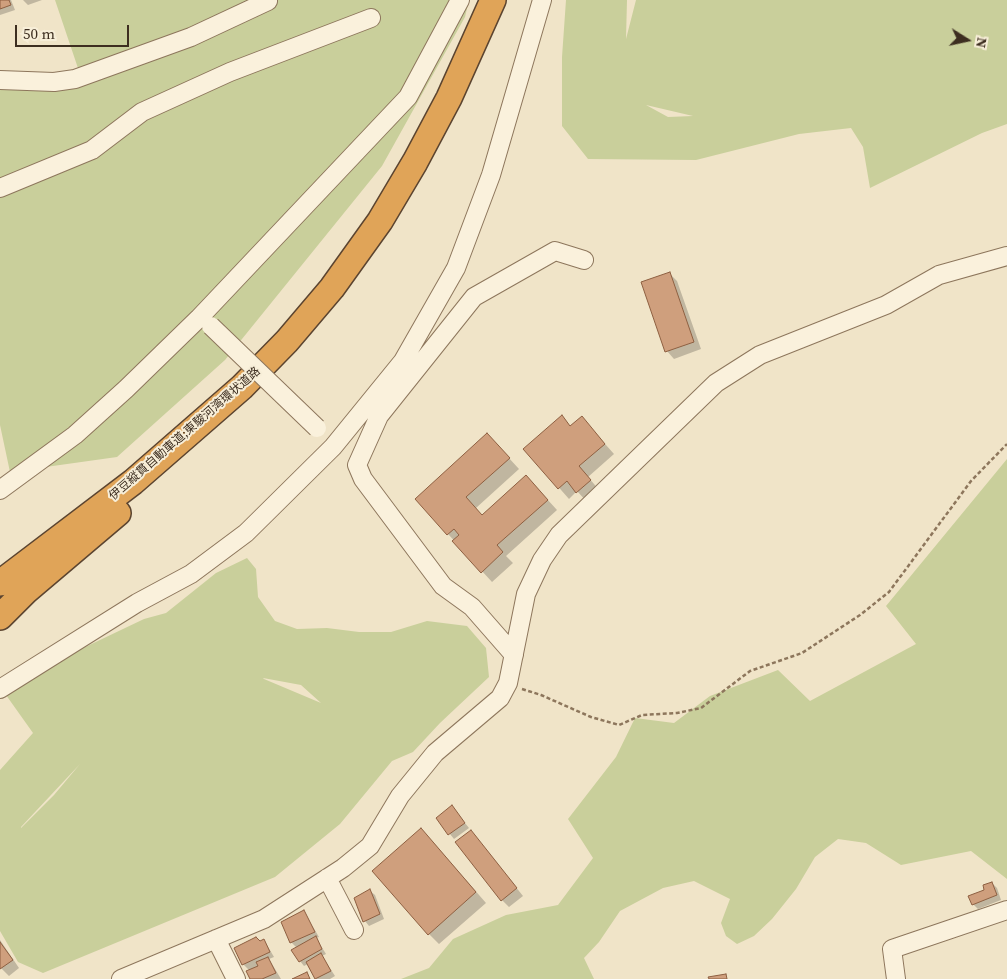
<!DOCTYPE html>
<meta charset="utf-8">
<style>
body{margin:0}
#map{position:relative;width:1007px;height:979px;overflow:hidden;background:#f0e4c8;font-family:"Source Serif 4",serif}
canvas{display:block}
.north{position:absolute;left:942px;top:15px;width:50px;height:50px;-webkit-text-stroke:4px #f7eed8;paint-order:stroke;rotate:100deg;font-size:14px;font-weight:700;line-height:20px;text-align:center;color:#3d2e20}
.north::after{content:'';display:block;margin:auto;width:18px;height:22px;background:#3d2e20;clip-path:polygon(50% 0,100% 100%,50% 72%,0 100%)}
.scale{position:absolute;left:15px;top:25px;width:114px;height:22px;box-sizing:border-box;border:2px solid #3d2e20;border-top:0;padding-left:6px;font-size:15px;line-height:18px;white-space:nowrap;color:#3d2e20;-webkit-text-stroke:4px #f7eed8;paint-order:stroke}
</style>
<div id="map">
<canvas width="1007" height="979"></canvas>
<div class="north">N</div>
<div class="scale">50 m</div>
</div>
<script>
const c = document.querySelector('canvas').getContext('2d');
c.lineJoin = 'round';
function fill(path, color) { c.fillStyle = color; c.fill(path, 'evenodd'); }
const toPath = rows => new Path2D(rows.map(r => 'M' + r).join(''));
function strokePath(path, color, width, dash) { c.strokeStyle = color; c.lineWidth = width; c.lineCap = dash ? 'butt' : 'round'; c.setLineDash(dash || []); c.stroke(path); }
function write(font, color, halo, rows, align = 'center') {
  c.font = font + ' "Source Serif 4","Noto Sans JP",serif'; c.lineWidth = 4; c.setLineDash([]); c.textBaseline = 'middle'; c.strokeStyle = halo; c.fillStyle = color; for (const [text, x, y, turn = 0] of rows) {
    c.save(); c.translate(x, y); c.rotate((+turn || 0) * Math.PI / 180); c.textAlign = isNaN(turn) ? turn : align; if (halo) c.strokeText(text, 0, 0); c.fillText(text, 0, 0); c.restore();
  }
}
const green = toPath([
 [55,0,469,0,465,17,382,166,225,360,117,457,10,472,0,425,0,84,82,80],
 [566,0,627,0,626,39,636,0,1007,0,1007,124,982,133,870,188,863,147,851,128,799,134,696,160,588,159,562,126,562,57],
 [646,105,693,116,668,117],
 [1007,459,1007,879,971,851,901,865,866,843,838,839,815,857,796,889,772,919,754,936,737,944,726,936,721,923,730,899,694,881,663,888,620,911,599,942,584,958,594,979,401,979,429,968,453,939,506,915,558,905,593,858,568,819,616,757,635,718,674,723,710,696,778,670,810,701,916,644,886,606],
 [247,558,256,569,258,597,275,621,297,629,327,628,359,632,391,632,427,621,467,626,486,648,489,677,440,723,413,752,392,761,340,824,275,877,43,973,18,962,0,931,0,770,33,733,6,695,58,660,144,619,166,613,216,573],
 [263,678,301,685,321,703,264,679],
 [80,764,54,795,21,828,21,827]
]);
const shadow = toPath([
 [0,0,11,0,15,10,0,15],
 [23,0,42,0,28,5],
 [670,274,677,281,701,349,674,359,667,351],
 [562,417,571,427,582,418,614,454,588,477,600,491,587,502,577,491,569,499,525,449],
 [497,445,519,469,476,508,482,516,536,487,557,510,506,556,513,563,492,582,416,499],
 [452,807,469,828,454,839,437,818],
 [471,831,523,896,509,907,502,900],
 [431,840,486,903,439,944,429,934],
 [992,883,997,888,1001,900,978,909,973,904],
 [370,891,375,895,384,919,369,926,365,921],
 [304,912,319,937,316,938,326,954,322,956,335,976,330,979,317,979,308,964,304,966,300,961,297,948,292,943,283,923],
 [0,940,19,968,9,976,0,967],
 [264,940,274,957,269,959,281,979,252,979,250,971,243,964]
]);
const building = toPath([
 [0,0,9,0,11,5,0,9,0,0],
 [670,272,694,342,665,352,641,282,670,272],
 [562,415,570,426,582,416,605,444,579,466,591,480,576,493,567,481,558,489,523,449,562,415],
 [487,433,510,458,466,497,482,515,526,475,548,500,497,545,503,552,481,573,452,541,459,535,454,529,447,535,415,499,487,433],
 [452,805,465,823,448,835,436,818,452,805],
 [421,828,476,892,428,935,372,871,421,828],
 [471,830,517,888,501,901,455,842,471,830],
 [992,882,997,895,972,905,968,896,984,890,983,885,992,882],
 [370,889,380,914,363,922,354,898,370,889],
 [304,910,315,932,290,943,281,922,304,910],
 [316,936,322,949,299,962,291,950,316,936],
 [256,937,260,941,264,939,270,952,242,965,234,948,256,937],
 [0,942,13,960,0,969,0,942],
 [321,953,331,971,315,979,306,962,321,953],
 [268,957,276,973,262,979,250,979,246,971,258,966,256,962,268,957],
 [307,972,310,979,292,979,307,972],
 [726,974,727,979,709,979,708,977,726,974]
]);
const path = toPath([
 [522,689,541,695,591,717,619,725,642,715,677,713,701,708,750,671,802,653,860,615,889,592,971,481,1007,444]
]);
const minor = toPath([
 [0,80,54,82,75,79,191,37,268,1],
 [0,188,92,150,142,112,230,72,371,18],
 [0,490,75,435,126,389,199,318,408,97,460,0],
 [514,655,472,607,443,586,363,479,357,465,379,416,474,297,555,251,584,260],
 [0,689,137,603,191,574,246,533,333,447,403,361,456,268,491,175,542,0],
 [327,878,354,930],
 [216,939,236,979],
 [121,979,264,919,343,868,370,846,400,796,435,753,500,698,508,683,526,594,542,560,559,535,716,383,760,355,886,305,939,275,1007,256],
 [896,979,892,949,1007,910]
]);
const highway = toPath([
 [0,583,133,482,242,387,287,341,332,288,380,221,415,162,449,98,493,0],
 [0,617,26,591,118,513]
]);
const minorBridge = toPath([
 [211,326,317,428]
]);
const streetNames = [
 ["伊豆縦貫自動車道;東駿河湾環状道路",185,434,-41]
];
fill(green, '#c9cf9b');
fill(shadow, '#0003');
fill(building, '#cf9f7d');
strokePath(building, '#8d5f41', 1);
strokePath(minor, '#8d765c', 20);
strokePath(highway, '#5b4430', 28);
strokePath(path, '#8d765c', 2.5, [4, 2.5]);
strokePath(minor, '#faf1dc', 18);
strokePath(highway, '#e0a458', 25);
strokePath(minorBridge, '#8d765c', 20, []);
strokePath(minorBridge, '#faf1dc', 18);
write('12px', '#3d2e20', '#f7eed8', streetNames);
</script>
